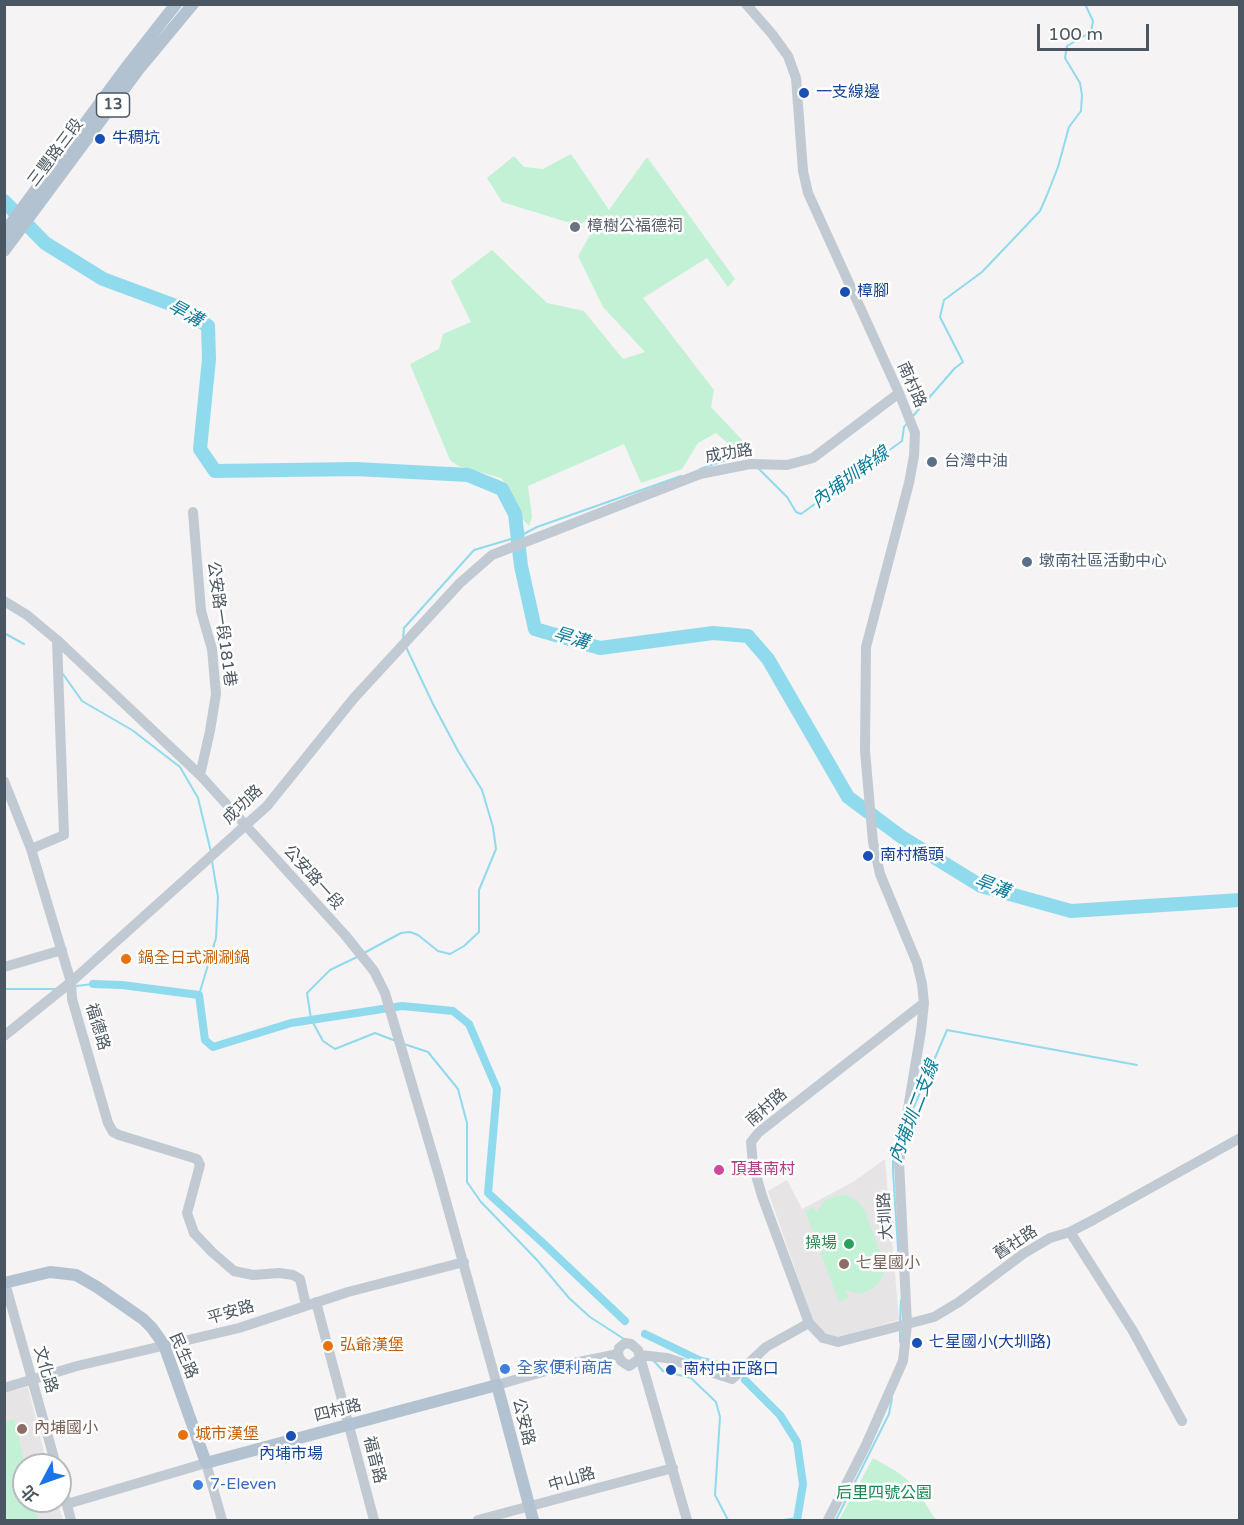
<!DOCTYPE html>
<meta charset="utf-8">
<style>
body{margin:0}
#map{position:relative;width:1244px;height:1525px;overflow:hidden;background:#f5f3f3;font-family:"Varela Round","Noto Sans TC",sans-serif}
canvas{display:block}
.frame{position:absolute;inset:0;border:6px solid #4a5661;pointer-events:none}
.north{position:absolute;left:12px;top:1453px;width:60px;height:60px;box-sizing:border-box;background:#fff;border:2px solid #b7bbc0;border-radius:50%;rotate:229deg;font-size:16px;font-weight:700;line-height:24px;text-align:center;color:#4a5661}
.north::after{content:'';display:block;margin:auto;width:21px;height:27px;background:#1a73e8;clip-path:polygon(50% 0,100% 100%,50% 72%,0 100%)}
.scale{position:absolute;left:1037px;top:24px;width:112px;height:27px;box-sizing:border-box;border:3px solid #4a5661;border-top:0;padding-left:8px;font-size:18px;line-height:21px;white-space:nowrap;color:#4a5661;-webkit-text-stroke:4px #fff;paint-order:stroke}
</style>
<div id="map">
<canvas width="1244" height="1525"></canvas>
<div class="frame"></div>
<div class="north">北</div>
<div class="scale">100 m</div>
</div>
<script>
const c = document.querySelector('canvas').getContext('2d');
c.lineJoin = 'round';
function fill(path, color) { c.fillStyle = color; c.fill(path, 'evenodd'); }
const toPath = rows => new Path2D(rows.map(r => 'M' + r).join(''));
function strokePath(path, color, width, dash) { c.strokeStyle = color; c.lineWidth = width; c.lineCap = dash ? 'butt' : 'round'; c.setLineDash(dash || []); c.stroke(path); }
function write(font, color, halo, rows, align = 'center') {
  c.font = font + ' "Varela Round","Noto Sans TC",sans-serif'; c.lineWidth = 5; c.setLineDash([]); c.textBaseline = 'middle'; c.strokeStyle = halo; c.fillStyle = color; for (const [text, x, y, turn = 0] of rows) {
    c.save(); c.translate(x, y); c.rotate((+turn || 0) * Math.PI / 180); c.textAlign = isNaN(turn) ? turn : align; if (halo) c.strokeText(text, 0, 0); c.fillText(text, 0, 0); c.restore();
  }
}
const education = toPath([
 [885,1159,899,1320,841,1337,830,1336,815,1327,768,1191,787,1180,802,1209,853,1182],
 [28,1387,47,1465,24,1465,24,1501,57,1501,63,1520,5,1520,5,1393]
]);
const green = toPath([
 [571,154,609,210,647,157,735,279,728,287,707,258,643,298,714,390,711,407,744,442,736,450,716,433,698,443,682,469,641,483,624,444,528,486,532,517,529,526,507,503,511,490,501,478,458,466,450,460,410,364,439,349,443,334,471,322,451,281,492,250,547,303,584,311,623,359,645,352,603,307,578,256,593,230,584,222,577,225,502,202,487,178,514,156,524,167,543,169],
 [846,1195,855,1199,865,1211,882,1257,884,1273,879,1283,870,1290,859,1294,845,1290,848,1298,839,1302,805,1211,814,1207,816,1212,826,1200,836,1196],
 [14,1419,25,1465,24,1501,33,1501,38,1520,5,1520,5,1422],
 [873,1458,899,1473,913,1485,936,1520,839,1520]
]);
const stream = toPath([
 [913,416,955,368,963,362,940,317,944,300,982,272,1040,211,1047,195,1058,167,1069,127,1081,111,1082,95,1080,83,1065,58,1067,46,1091,32,1093,21,1085,4],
 [757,467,787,497,796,512,801,514,902,441,904,427,908,422],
 [700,469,740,455,748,459],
 [4,633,24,644],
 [403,639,404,628,474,550,518,537,537,527,681,476],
 [63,674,82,701,132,730,180,767,198,798,211,852],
 [364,953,401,933,410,932,418,935,438,951,450,954,464,946,479,932,479,890,496,849,493,827,482,790,458,751,433,704,406,647],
 [359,956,330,970,307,993,311,1019,323,1041,335,1049,375,1033,396,1041],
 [76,986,93,984],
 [4,989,56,989],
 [199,995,216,938,218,897,212,861],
 [404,1044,428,1052,458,1089,467,1123,467,1182,481,1202,537,1260,569,1298,590,1317,624,1339],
 [913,1109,947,1030,1137,1065],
 [896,1154,893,1161,893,1171,899,1264],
 [900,1321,901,1300],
 [900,1342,900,1330],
 [653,1360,663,1371,691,1378,716,1402,720,1417,715,1495,728,1520],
 [783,1520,798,1518],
 [836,1520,889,1414,892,1398]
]);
const canal = toPath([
 [93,984,122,985,199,995,205,1040,213,1047,291,1023,402,1006,453,1011,469,1024,497,1089,488,1193,544,1244,625,1321],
 [645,1334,699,1360,730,1368],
 [745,1380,780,1415,797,1442,803,1484,797,1520]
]);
const river = toPath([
 [4,201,45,243,103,279,176,306,208,326,209,359,200,449,215,471,356,469,468,475,502,489,515,514,521,566,535,629,600,648,713,633,748,636,768,659,848,797,903,838,981,886,1071,911,1240,900]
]);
const minor = toPath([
 [193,512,201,611,212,649,216,694,210,731,200,775],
 [4,601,27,615,57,640,200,775,345,935,374,971,385,993,439,1176,497,1385,574,1363,618,1354],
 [57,640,64,835,31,849,71,982,72,999,108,1123,113,1132,119,1135,197,1159,200,1165,187,1213,194,1233,212,1252,234,1271,253,1275,279,1273,293,1275,300,1279,306,1305],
 [4,781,31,849],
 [4,967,62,950],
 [4,1036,71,982,267,806,354,698,460,583,492,555,700,474,750,464,787,465,813,458,899,393],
 [1070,1232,1133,1331,1182,1421],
 [5,1283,56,1465],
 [316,1302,374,1520],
 [809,1323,823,1338,838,1342,934,1317,959,1302,1023,1254,1050,1238,1070,1232,1095,1219,1240,1138],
 [618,1354,619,1348,625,1343,631,1344,638,1350,687,1520],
 [618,1354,621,1361,629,1366,638,1360,640,1355],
 [640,1355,667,1358,732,1379,766,1347,809,1323,762,1196,753,1165,751,1142,759,1132,924,1003,922,984,917,963,880,874,873,842,865,751,866,647,909,483,914,456,915,433,899,393,808,193,803,171,796,78,788,56,772,34,746,4],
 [4,1388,77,1366,239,1328,348,1292,464,1262],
 [60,1480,71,1520],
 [67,1504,206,1463,222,1520],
 [478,1520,673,1468],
 [828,1520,866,1445,903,1361,907,1324,899,1162,921,1031,924,1003]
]);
const major = toPath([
 [4,233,125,69,176,4],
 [4,251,139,69,193,4],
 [4,1283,50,1272,76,1275,97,1287,143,1319,152,1328,164,1345,206,1463,497,1385,533,1520]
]);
const markers = [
 [804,93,6,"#1a4fb4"],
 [100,139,6,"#1a4fb4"],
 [575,227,6,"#6b7280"],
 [845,292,6,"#1a4fb4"],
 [932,462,6,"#5c6f8a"],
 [1027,562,6,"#5c6f8a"],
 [868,856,6,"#1a4fb4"],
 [126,959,6,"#e8710a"],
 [719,1170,6,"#d1479c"],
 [849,1244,6,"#2e9e5b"],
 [844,1264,6,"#8d6e63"],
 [917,1343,6,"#1a4fb4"],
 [328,1346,6,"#e8710a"],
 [505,1369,6,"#3f7fe0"],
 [671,1370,6,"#1a4fb4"],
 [22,1429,6,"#8d6e63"],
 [183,1435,6,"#e8710a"],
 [291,1436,6,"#1a4fb4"],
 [198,1485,6,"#3f7fe0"]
];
const shields = [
 [113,105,33]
];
const shieldNames = [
 ["13",113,105]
];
const transitNames = [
 ["一支線邊",816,93],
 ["牛稠坑",112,139],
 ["樟腳",857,292],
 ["南村橋頭",880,856],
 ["七星國小(大圳路)",929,1343],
 ["南村中正路口",683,1370],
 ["內埔市場",291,1455,"center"]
];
const streetNames = [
 ["三豐路三段",56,153,-53],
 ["南村路",911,385,66],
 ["成功路",729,454,-9],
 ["公安路一段181巷",221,624,82],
 ["成功路",243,805,-44],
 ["公安路一段",313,878,48],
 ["福德路",97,1027,73],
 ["南村路",767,1108,-41],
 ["大圳路",886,1216,-94],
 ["舊社路",1016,1243,-33],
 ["平安路",231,1313,-16],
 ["民生路",183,1356,67],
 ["文化路",45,1370,74],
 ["四村路",338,1411,-14],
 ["公安路",523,1422,76],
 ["福音路",374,1460,76],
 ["中山路",572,1480,-16]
];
const worshipNames = [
 ["樟樹公福德祠",587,227]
];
const serviceNames = [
 ["台灣中油",944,462],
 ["墩南社區活動中心",1039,562]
];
const foodNames = [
 ["鍋全日式涮涮鍋",138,959],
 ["弘爺漢堡",340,1346],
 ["城市漢堡",195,1435]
];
const hotelNames = [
 ["頂基南村",731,1170]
];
const leisureNames = [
 ["操場",837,1244]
];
const educationNames = [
 ["七星國小",856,1264],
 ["內埔國小",34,1429]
];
const shopNames = [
 ["全家便利商店",517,1369],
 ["7-Eleven",210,1485]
];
const parkNames = [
 ["后里四號公園",884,1494]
];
const waterNames = [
 ["旱溝",185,314,29],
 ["內埔圳幹線",851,478,-36],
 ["旱溝",571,639,17],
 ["旱溝",992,887,21],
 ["內埔圳二支線",915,1112,-69]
];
fill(education, '#e6e4e5');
fill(green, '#c3f1d5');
strokePath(stream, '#90daee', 2);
strokePath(canal, '#90daee', 8);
strokePath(river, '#90daee', 14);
strokePath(minor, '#c1cad2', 10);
strokePath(major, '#b3c2d1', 12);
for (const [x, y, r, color] of markers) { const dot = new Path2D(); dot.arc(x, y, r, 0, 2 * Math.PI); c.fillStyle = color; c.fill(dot); strokePath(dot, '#fff', 2); }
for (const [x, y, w] of shields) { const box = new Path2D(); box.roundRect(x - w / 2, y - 12, w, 24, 4.5); c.fillStyle = '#fff'; c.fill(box); strokePath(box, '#4a5661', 1.5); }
write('bold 15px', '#4a5661', null, shieldNames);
write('16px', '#164399', '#fff', transitNames, 'left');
write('16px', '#4a5661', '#fff', streetNames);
write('16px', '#5b616d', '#fff', worshipNames, 'left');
write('16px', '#4e5e75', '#fff', serviceNames, 'left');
write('16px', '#c56008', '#fff', foodNames, 'left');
write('16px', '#b23c85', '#fff', hotelNames, 'left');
write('16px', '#27864d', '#fff', leisureNames, 'right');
write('16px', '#785e54', '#fff', educationNames, 'left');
write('16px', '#366cbe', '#fff', shopNames, 'left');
write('16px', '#17864f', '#fff', parkNames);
write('italic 18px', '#0c7c9b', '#fff', waterNames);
</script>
